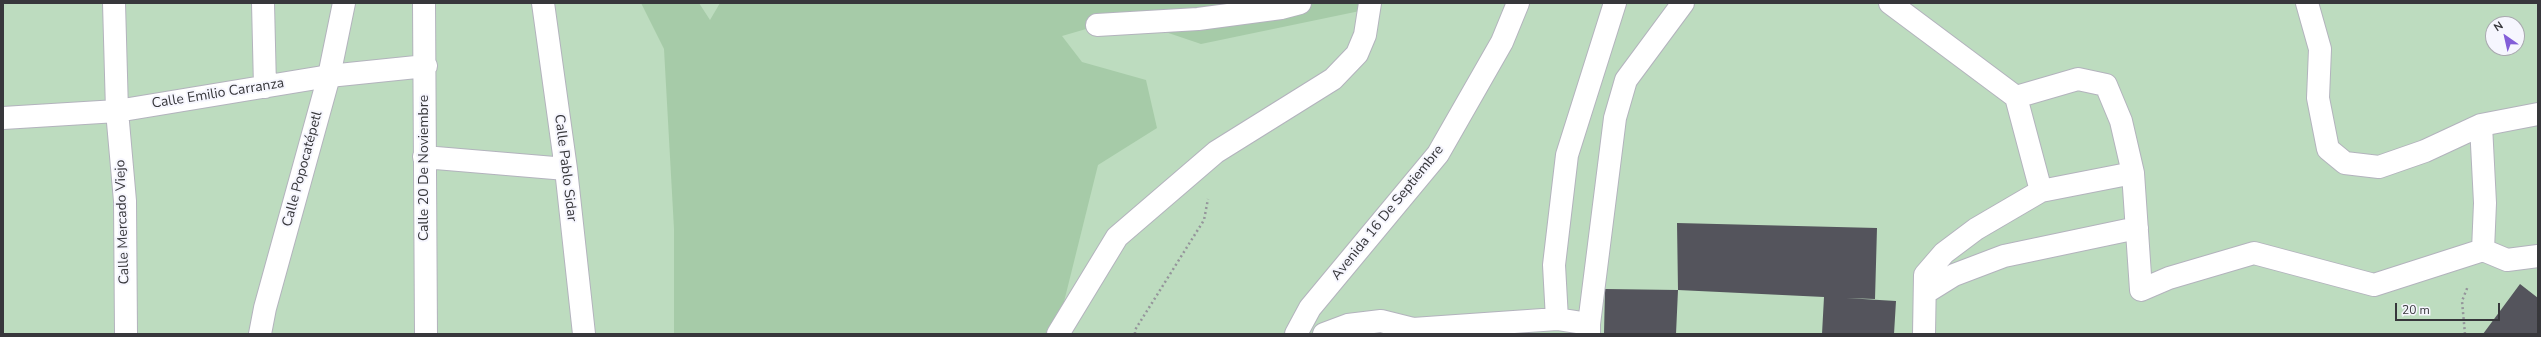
<!DOCTYPE html>
<meta charset="utf-8">
<style>
body{margin:0}
#map{position:relative;width:2541px;height:337px;overflow:hidden;background:#f6f6fe;font-family:"Nunito Sans",sans-serif}
canvas{display:block}
.frame{position:absolute;inset:0;border:4px solid #37373b;pointer-events:none}
.north{position:absolute;left:2485px;top:16px;width:40px;height:40px;box-sizing:border-box;background:#f6f6fe;border:1px solid #aaaab0;border-radius:50%;rotate:326deg;font-size:11px;font-weight:700;line-height:16px;text-align:center;color:#37373b}
.north::after{content:'';display:block;margin:auto;width:14px;height:18px;background:#835ed8;clip-path:polygon(50% 0,100% 100%,50% 72%,0 100%)}
.scale{position:absolute;left:2395px;top:303px;width:105px;height:18px;box-sizing:border-box;border:2px solid #37373b;border-top:0;padding-left:5px;font-size:12px;line-height:14px;white-space:nowrap;color:#37373b;-webkit-text-stroke:3px #f6f6fe;paint-order:stroke}
</style>
<div id="map">
<canvas width="2541" height="337"></canvas>
<div class="frame"></div>
<div class="north">N</div>
<div class="scale">20 m</div>
</div>
<script>
const c = document.querySelector('canvas').getContext('2d');
c.lineJoin = 'round';
function fill(path, color) { c.fillStyle = color; c.fill(path, 'evenodd'); }
const toPath = rows => new Path2D(rows.map(r => 'M' + r).join(''));
function strokePath(path, color, width, dash) { c.strokeStyle = color; c.lineWidth = width; c.lineCap = dash ? 'butt' : 'round'; c.setLineDash(dash || []); c.stroke(path); }
function write(font, color, halo, rows, align = 'center') {
  c.font = font + ' "Nunito Sans",sans-serif'; c.lineWidth = 4; c.setLineDash([]); c.textBaseline = 'middle'; c.strokeStyle = halo; c.fillStyle = color; for (const [text, x, y, turn = 0] of rows) {
    c.save(); c.translate(x, y); c.rotate((+turn || 0) * Math.PI / 180); c.textAlign = isNaN(turn) ? turn : align; if (halo) c.strokeText(text, 0, 0); c.fillText(text, 0, 0); c.restore();
  }
}
const green = toPath([
 [3,3,2538,3,2538,334,3,334],
 [2493,24,2517,24,2517,48,2493,48]
]);
const forest = toPath([
 [641,3,699,3,710,20,720,3,1374,3,1379,7,1201,44,1124,18,1062,36,1082,62,1146,80,1157,128,1098,165,1056,334,674,334,674,229,664,49]
]);
const building = toPath([
 [1677,223,1877,228,1875,299,1846,298,1896,301,1894,334,1822,334,1824,297,1678,290],
 [2520,284,2538,298,2538,334,2483,334],
 [1605,289,1678,290,1676,334,1604,334]
]);
const path = toPath([
 [1135,334,1135,330,1204,220,1208,199],
 [2465,334,2462,301,2468,286]
]);
const minor = toPath([
 [114,3,117,111,125,201,126,334],
 [263,3,265,87],
 [424,3,426,334],
 [543,3,566,169,584,334],
 [1890,3,2016,97,2041,191],
 [2307,3,2320,49,2318,98,2328,149,2345,163,2379,167,2425,151,2481,125,2485,203,2483,250],
 [1097,25,1198,19,1281,8,1300,3],
 [2016,97,2078,79,2106,85,2121,121,2133,173,2141,290,2169,278,2254,253,2374,285,2483,250,2507,260,2538,256],
 [3,118,117,111,329,76,426,66],
 [2481,125,2538,114],
 [424,157,566,169],
 [1925,293,1954,275,2004,256,2137,228],
 [1589,324,1615,118,1626,80,1683,3],
 [1058,334,1117,237,1216,152,1333,79,1357,54,1365,35,1370,3],
 [1296,334,1310,308,1438,154,1502,42,1518,3],
 [1324,334,1348,325,1381,321,1413,329,1557,319],
 [1589,334,1589,324,1557,319,1554,265,1567,155,1615,3],
 [1924,334,1925,275,1944,253,1976,229,2041,191,2133,173]
]);
const tertiary = toPath([
 [260,334,265,308,329,76,344,3]
]);
const streetNames = [
 ["Calle Emilio Carranza",218,94,-9],
 ["Calle 20 De Noviembre",425,168,-90],
 ["Calle Pablo Sidar",565,168,83],
 ["Calle Popocatépetl",303,169,-75],
 ["Avenida 16 De Septiembre",1388,213,-51],
 ["Calle Mercado Viejo",123,222,-92]
];
fill(green, '#bddcbf');
fill(forest, '#a6cba8');
fill(building, '#54545c');
strokePath(minor, '#b3b3bd', 24);
strokePath(tertiary, '#b3b3bd', 24);
strokePath(path, '#95959b', 2.5, [2, 3]);
strokePath(minor, '#fff', 22);
strokePath(tertiary, '#fff', 22);
write('14px', '#37373b', '#f6f6fe', streetNames);
</script>
